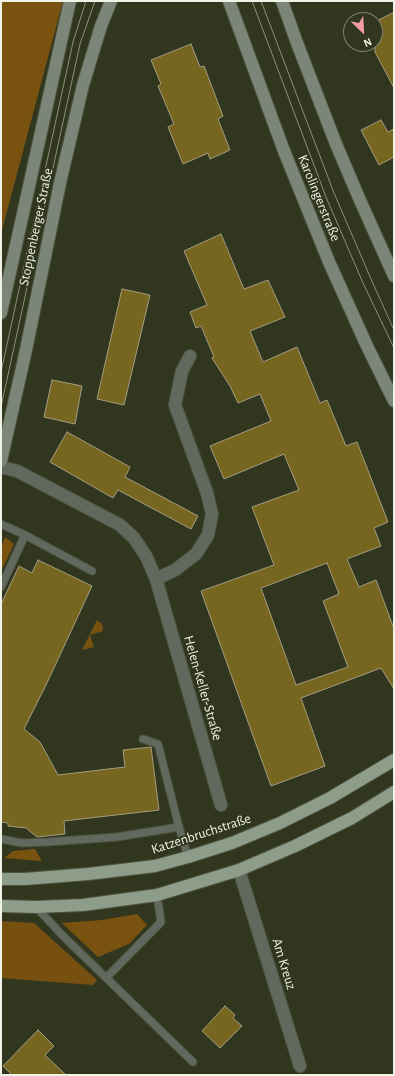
<!DOCTYPE html>
<meta charset="utf-8">
<style>
body{margin:0}
#map{position:relative;width:395px;height:1076px;overflow:hidden;background:#31361f;font-family:"Alegreya Sans",sans-serif}
canvas{display:block}
.frame{position:absolute;inset:0;border:2px solid #eff2e4;pointer-events:none}
.north{position:absolute;left:343px;top:12px;width:40px;height:40px;box-sizing:border-box;background:#31361f;border:1px solid #7d816e;border-radius:50%;rotate:156deg;font-size:11px;font-weight:700;line-height:16px;text-align:center;color:#eff2e4}
.north::after{content:'';display:block;margin:auto;width:14px;height:18px;background:#f39aa7;clip-path:polygon(50% 0,100% 100%,50% 72%,0 100%)}
</style>
<div id="map">
<canvas width="395" height="1076"></canvas>
<div class="frame"></div>
<div class="north">N</div>
</div>
<script>
const c = document.querySelector('canvas').getContext('2d');
c.lineJoin = 'round';
function fill(path, color) { c.fillStyle = color; c.fill(path, 'evenodd'); }
const toPath = rows => new Path2D(rows.map(r => 'M' + r).join(''));
function strokePath(path, color, width, dash) { c.strokeStyle = color; c.lineWidth = width; c.lineCap = dash ? 'butt' : 'round'; c.setLineDash(dash || []); c.stroke(path); }
function write(font, color, halo, rows, align = 'center') {
  c.font = font + ' "Alegreya Sans",sans-serif'; c.lineWidth = 3.5; c.setLineDash([]); c.textBaseline = 'middle'; c.strokeStyle = halo; c.fillStyle = color; for (const [text, x, y, turn = 0] of rows) {
    c.save(); c.translate(x, y); c.rotate((+turn || 0) * Math.PI / 180); c.textAlign = isNaN(turn) ? turn : align; if (halo) c.strokeText(text, 0, 0); c.fillText(text, 0, 0); c.restore();
  }
}
const green = toPath([
 [1,1,63,1,1,234],
 [5,537,14,544,1,572,1,548],
 [97,620,102,624,103,631,90,635,94,647,82,650],
 [35,849,42,861,4,858,13,851],
 [137,914,147,925,129,944,98,957,62,923,102,920]
]);
const forest = toPath([
 [1,921,34,923,97,980,93,985,1,978]
]);
const building = toPath([
 [394,12,394,88,375,52,375,22,394,12],
 [191,44,200,67,204,66,223,116,218,119,230,150,210,159,208,153,183,164,168,127,174,124,158,86,161,84,151,60,191,44],
 [381,120,388,132,394,129,394,157,379,165,361,130,381,120],
 [221,234,244,289,268,280,285,317,250,331,263,362,297,347,320,403,327,400,346,446,357,442,388,522,374,528,381,546,347,559,359,587,376,580,394,629,394,689,381,668,301,698,325,766,271,786,201,591,274,565,252,507,299,490,284,454,224,479,210,446,271,421,260,394,238,403,230,386,212,358,214,357,201,326,196,328,190,312,207,305,184,251,221,234],
 [327,563,339,594,323,601,348,667,296,685,261,588,327,563],
 [122,289,150,295,124,405,97,399,122,289],
 [52,380,82,386,75,424,44,417,52,380],
 [67,432,130,467,125,477,198,516,191,529,118,490,113,498,50,462,67,432],
 [38,560,92,586,47,683,24,729,40,742,58,775,125,767,123,750,151,747,159,810,64,821,65,834,37,837,26,828,8,826,8,823,1,822,1,604,19,566,32,573,38,560],
 [225,1006,235,1015,233,1018,242,1026,220,1048,202,1031,225,1006],
 [38,1030,54,1046,45,1055,66,1075,12,1075,3,1066,38,1030]
]);
const lane = toPath([
 [1,524,25,535,92,571],
 [1,587,25,535],
 [143,739,158,744,179,827,188,857],
 [1,839,22,843,47,842,117,837,179,827],
 [36,907,63,936,193,1062],
 [106,978,161,922,157,895]
]);
const street = toPath([
 [1,467,17,471,120,525,134,538,146,556,156,579,221,805],
 [156,579,175,570,196,554,208,535,212,514,207,493,175,405,182,371,190,356],
 [239,870,300,1066]
]);
const secondary = toPath([
 [229,1,284,151,329,262,367,346,394,401],
 [282,1,297,43,336,144,359,198,394,276],
 [1,313,70,1],
 [1,461,26,350,60,183,83,85,101,26,111,1]
]);
const primary = toPath([
 [1,879,25,879,88,874,155,866,188,857,232,843,280,823,330,798,394,760],
 [1,906,36,907,83,905,157,895,239,870,295,846,352,818,394,792]
]);
const tram = toPath([
 [252,1,326,197,363,283,394,348],
 [261,1,334,193,371,279,394,330],
 [1,372,73,42,86,1],
 [1,407,80,44,95,1]
]);
const streetNames = [
 ["Karolingerstraße",319,198,68],
 ["Stoppenberger Straße",36,227,-78],
 ["Helen-Keller-Straße",203,688,74],
 ["Katzenbruchstraße",201,834,-18],
 ["Am Kreuz",284,964,73]
];
fill(green, '#795210');
fill(forest, '#775010');
fill(building, '#77661f');
strokePath(building, '#a49d83', 1);
strokePath(lane, '#4f543f', 9);
strokePath(street, '#4f543f', 14);
strokePath(secondary, '#4f543f', 14);
strokePath(primary, '#4f543f', 14);
strokePath(lane, '#61695f', 7);
strokePath(street, '#61695f', 12);
strokePath(secondary, '#7b8678', 12);
strokePath(primary, '#8e9d8a', 12);
strokePath(tram, '#8c907d', 1);
write('14px', '#eff2e4', '#31361f', streetNames);
</script>
